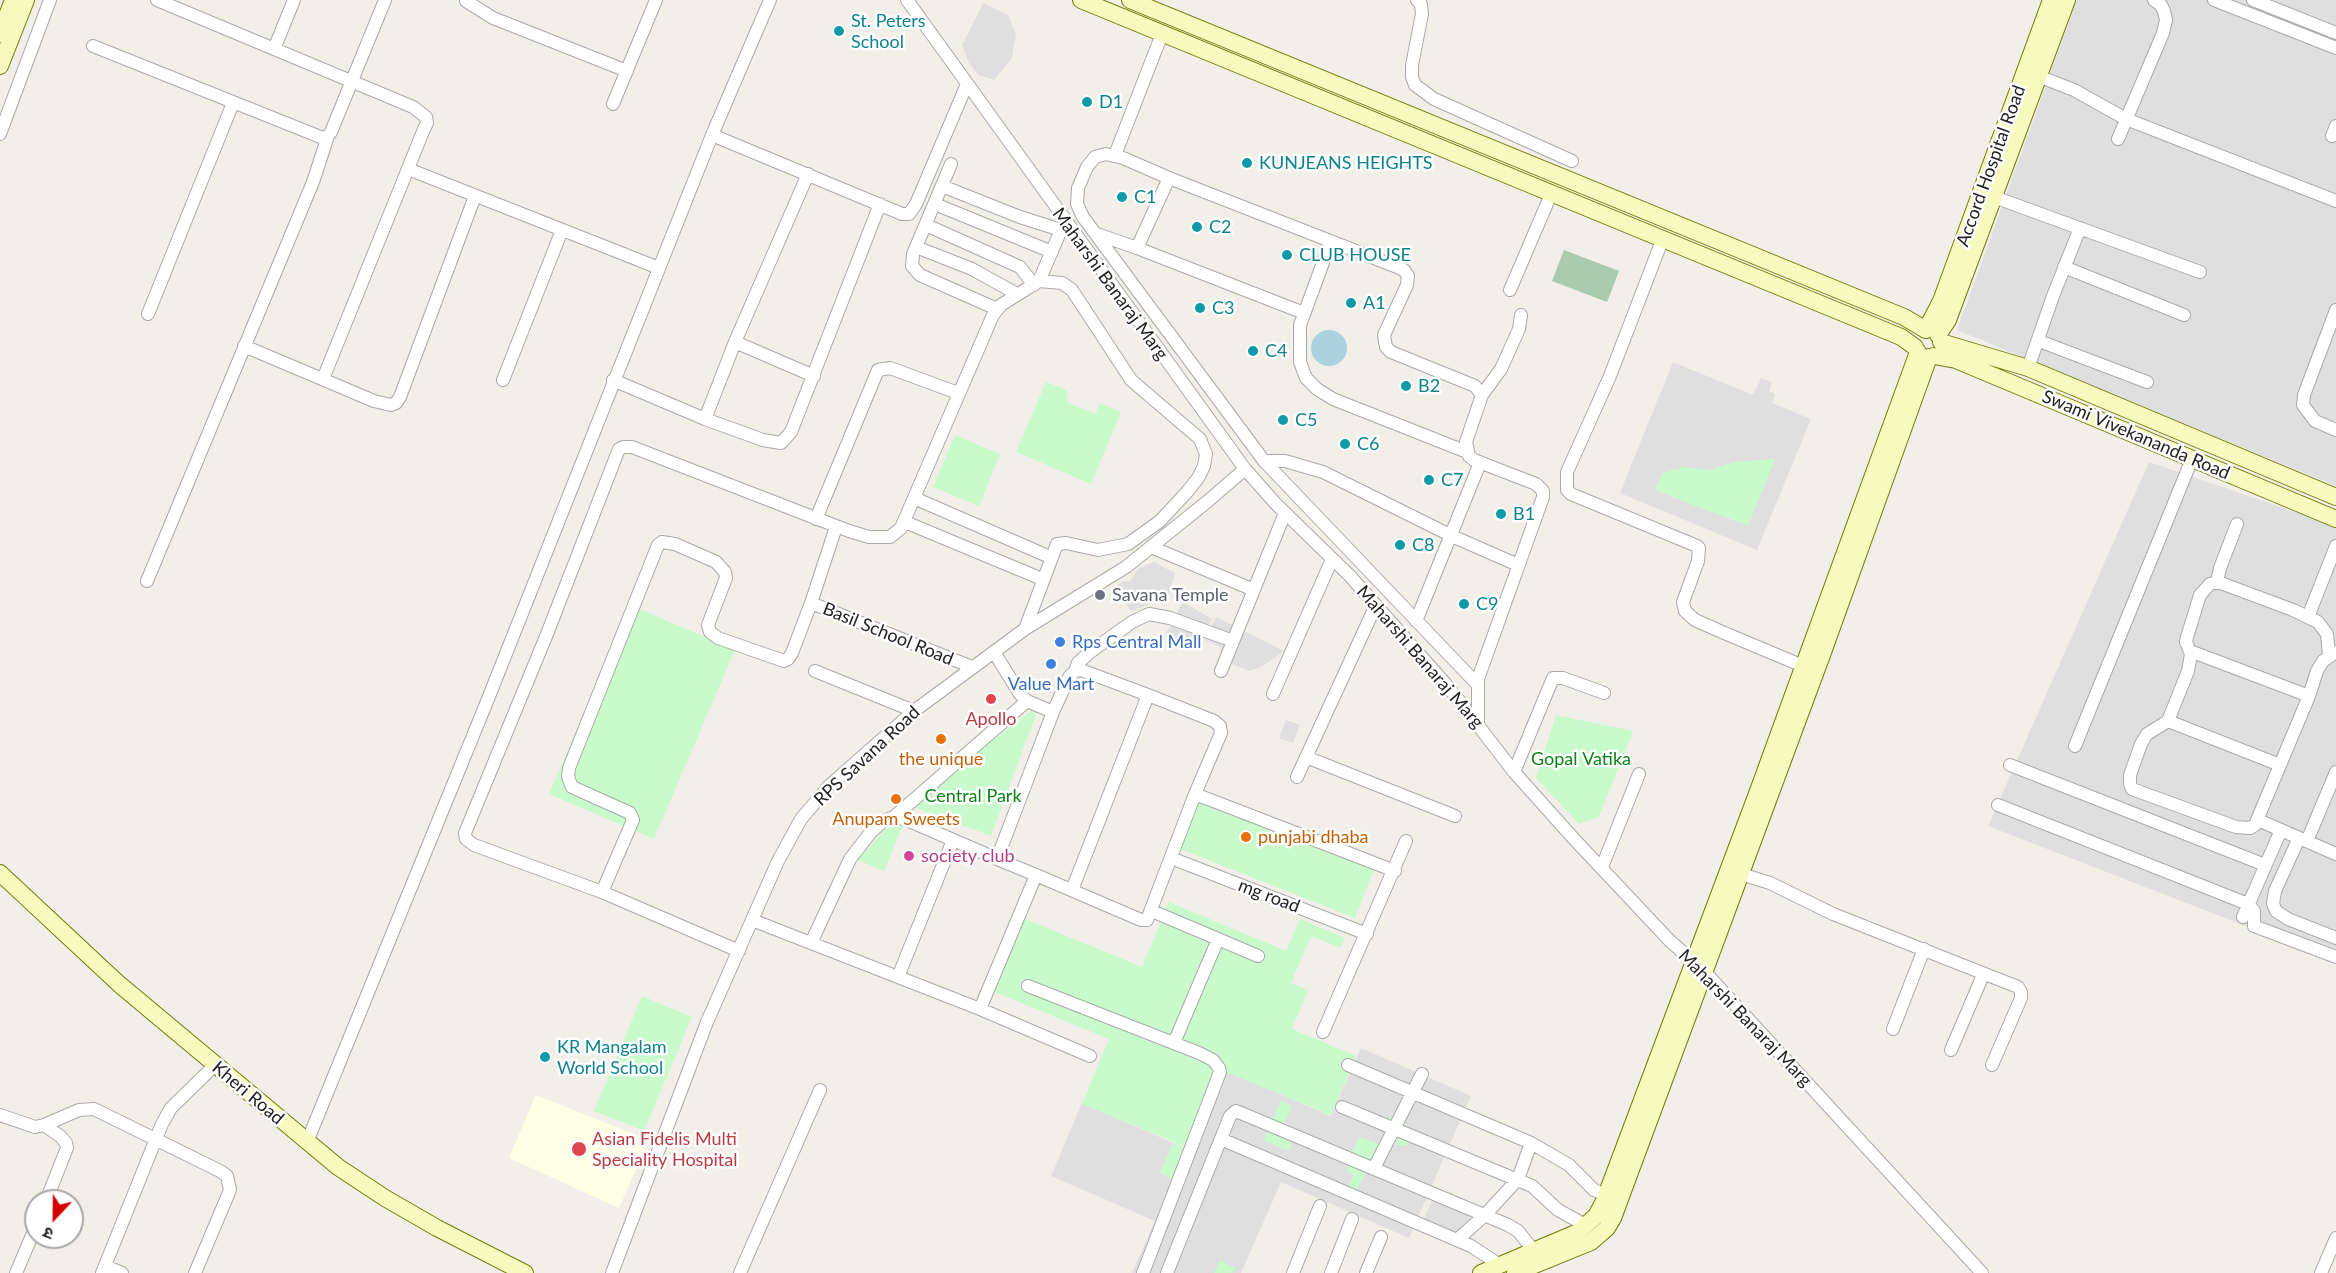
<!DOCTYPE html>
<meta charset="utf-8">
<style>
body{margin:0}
#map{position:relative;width:2336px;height:1273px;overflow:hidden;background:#f2efe9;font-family:Lato,"Noto Sans Devanagari",sans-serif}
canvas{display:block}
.north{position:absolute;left:24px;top:1189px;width:60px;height:60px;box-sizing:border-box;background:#fff;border:2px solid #a7a7a7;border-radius:50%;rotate:202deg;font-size:16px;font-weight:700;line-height:24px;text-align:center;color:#222}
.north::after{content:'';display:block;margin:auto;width:21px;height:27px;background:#d40000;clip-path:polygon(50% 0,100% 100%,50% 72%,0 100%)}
</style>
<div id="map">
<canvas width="2336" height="1273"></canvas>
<div class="north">उ</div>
</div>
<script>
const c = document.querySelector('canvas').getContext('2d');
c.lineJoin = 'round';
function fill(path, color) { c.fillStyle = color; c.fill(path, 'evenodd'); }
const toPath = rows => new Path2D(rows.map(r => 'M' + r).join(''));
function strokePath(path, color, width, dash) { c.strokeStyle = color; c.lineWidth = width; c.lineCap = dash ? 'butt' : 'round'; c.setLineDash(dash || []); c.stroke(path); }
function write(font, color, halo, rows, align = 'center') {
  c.font = font + ' Lato,sans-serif'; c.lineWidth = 5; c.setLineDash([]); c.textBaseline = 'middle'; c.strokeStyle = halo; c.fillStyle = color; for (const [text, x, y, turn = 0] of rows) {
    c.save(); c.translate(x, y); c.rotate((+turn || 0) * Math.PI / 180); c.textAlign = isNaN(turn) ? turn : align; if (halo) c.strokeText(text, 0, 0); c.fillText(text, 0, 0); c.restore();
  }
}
const residential = toPath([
 [2077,0,2336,0,2336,486,1957,330],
 [983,3,1008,15,1016,34,1012,58,994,80,978,75,969,63,962,45],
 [1673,362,1753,395,1761,378,1772,382,1769,391,1775,394,1772,403,1811,419,1757,550,1620,493],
 [2149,462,2336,526,2336,961,1988,826],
 [1154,562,1175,573,1168,597,1131,611,1114,588,1123,581,1130,581,1139,568],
 [1183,602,1212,619,1194,651,1165,635],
 [1216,617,1284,651,1263,666,1250,671,1221,660,1220,647,1205,640],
 [1286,720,1300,725,1293,743,1279,738],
 [1361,1048,1471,1096,1409,1238,1281,1182,1241,1273,1132,1273,1155,1221,1051,1176,1082,1103,1187,1149,1224,1070,1331,1116],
 [1436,1191,1478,1210,1451,1239,1421,1226]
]);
const education = toPath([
 [536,1095,649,1140,619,1208,509,1158]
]);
const cemetery = toPath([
 [1564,250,1619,271,1607,302,1552,281]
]);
const park = toPath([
 [1046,382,1067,390,1067,402,1095,414,1100,403,1121,412,1091,484,1016,452],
 [955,435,1000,454,979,506,933,487],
 [1775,459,1748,526,1655,490,1662,473,1685,467,1709,470,1733,462],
 [630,605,735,650,654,839,549,794],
 [1040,704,991,836,908,805],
 [1556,715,1633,731,1599,817,1579,824,1536,778],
 [1199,797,1375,867,1355,918,1178,848],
 [894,819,904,823,884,871,858,860],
 [1169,902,1286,951,1300,919,1345,938,1341,948,1311,936,1291,983,1308,990,1292,1029,1356,1056,1331,1115,1226,1072,1193,1150,1082,1104,1109,1039,992,991,1023,918,1142,967],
 [642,996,692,1017,644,1131,594,1111],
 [1281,1100,1292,1106,1284,1125,1272,1120],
 [1390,1117,1407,1125,1410,1138,1407,1146,1393,1145,1382,1167,1352,1153,1359,1137,1388,1147,1387,1123],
 [1271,1123,1296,1133,1289,1151,1264,1141],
 [1173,1143,1187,1149,1173,1179,1160,1173],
 [1353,1157,1369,1165,1354,1197,1345,1193,1354,1175,1346,1171],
 [1220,1260,1235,1268,1232,1273,1214,1273]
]);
const water = toPath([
 '1311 348a18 18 0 1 1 36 0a18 18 0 1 1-36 0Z'
]);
const street = toPath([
 [157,0,413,107,426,117,427,123,424,129,323,379],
 [907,0,1245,469,1276,504,1350,576,1450,689,1514,772,1574,839,1670,941,1705,972,1982,1273],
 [1417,0,1421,4,1422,14,1412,65,1412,77,1415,85,1434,99,1572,161],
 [2214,0,2336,48],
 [2253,0,2336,33],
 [466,1,493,18,627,71],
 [93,46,323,138,328,136,331,132,385,0],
 [274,49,294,0],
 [2038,76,2074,90,2126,119,2336,201],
 [613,104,656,0],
 [0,134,50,0],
 [712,135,902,214,909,214,916,204,967,84],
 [2332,136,2336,126],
 [2118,139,2163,33,2166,20,2164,11,2161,5,2154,0],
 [1115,155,1162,34],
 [951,164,913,254,912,266,920,275,997,309],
 [408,169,659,268],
 [1994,197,2200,272],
 [935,204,1052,252],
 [926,225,1020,267,1034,285],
 [1097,234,1137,248,1304,313],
 [1663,238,1610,376,1567,472,1567,490,1571,494,1697,546,1699,548,1698,561,1683,602,1685,611,1695,620,1722,632,1803,666],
 [1331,241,1300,325,1300,362,1306,378,1317,389,1333,399,1467,452],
 [916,247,972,269,1017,294],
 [1137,248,1169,178],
 [2064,267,2184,315],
 [1510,290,1552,192],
 [2336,310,2304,395,2303,405,2315,421,2336,430],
 [148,314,233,103],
 [2039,341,2147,382],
 [735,342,814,376],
 [244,346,374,401,391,405,396,403,400,397,475,196],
 [2028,368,2053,296,2080,228],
 [503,380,562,230],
 [613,380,705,419,763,440,781,443,791,432,880,204],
 [1482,395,1501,369,1519,329,1521,315],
 [705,419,735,342,808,174],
 [1264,461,1285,461,1323,472,1452,536,1518,565],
 [914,498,1050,557],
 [816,519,878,370,890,368,958,393],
 [905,522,1042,579],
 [836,527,811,603,972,667],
 [1151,547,1254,590],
 [147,581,313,182,328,136],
 [2217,582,2220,568,2237,524],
 [2308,617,2336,546],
 [1416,621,1480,463],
 [1025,629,1057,544,1066,543,1098,550,1128,544,1160,521,1187,492,1198,478,1204,466,1206,454,1200,439,1131,380,1072,290,1062,283,1039,281],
 [2190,651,2309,696],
 [994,652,1020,694,1027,701,1053,712],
 [2329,655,2327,634,2318,622,2293,610,2226,585,2217,582,2210,584,2200,595,2187,637,2186,642,2191,654,2188,671,2168,721,2147,734,2141,744,2130,775,2130,784,2132,789,2236,827,2250,828,2255,825,2309,696,2317,671,2323,661,2336,652],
 [815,671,914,711],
 [1075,671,1078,663,1090,652,1132,622,1149,614,1170,618,1233,641],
 [1221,671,1285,513],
 [1477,684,1264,461,1083,217,1077,204,1078,188,1087,167,1095,157,1106,154,1123,158,1169,178,1397,267,1404,270,1408,276,1407,285,1384,335,1386,347,1391,352,1475,386,1482,395,1466,442,1469,456,1474,460,1536,484,1543,491,1543,497,1478,679,1478,723],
 [1273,694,1332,559],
 [2168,721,2280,765],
 [2075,746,2192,459],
 [1306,757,1455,816],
 [2010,765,2265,865],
 [1514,772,1553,678,1563,678,1604,693],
 [1297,777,1376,605],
 [1195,794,1395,871],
 [1998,805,2248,904,2254,911,2254,926,2336,957],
 [894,817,1027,701],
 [2258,820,2336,854],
 [2299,838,2275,891,2273,904,2276,911,2288,919,2336,938],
 [2307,841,2336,772],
 [1171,858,1367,934],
 [1602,867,1639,774],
 [1741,874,1770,883,1833,914,2018,987,2021,992,2021,998,1992,1065],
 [1072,890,1148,695],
 [602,892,633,820,630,813,572,787,568,777,569,768,658,545,662,542,675,544,716,562,725,572,726,578,708,625,710,632,718,638,784,661,788,659,792,653,811,603],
 [1152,911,1258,956],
 [2243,917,2281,830],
 [752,920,980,1009,1090,1056],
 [811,943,850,859,871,832,883,821,894,817,907,820,981,852,997,859,1036,875,1141,920,1147,920,1195,794,1221,733,1220,726,1214,721,1148,695,1081,670,1075,671,1069,677,1053,712,997,859],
 [739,951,602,892,474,845,466,839,465,833,547,634,619,449,623,447,632,447,849,531,869,537,890,537,901,528,993,315,1001,305,1039,281,1061,230,1020,217,942,186],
 [898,977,953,840],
 [1028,986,1199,1053,1213,1060,1219,1068,1220,1072,1143,1273],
 [980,1009,1036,875],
 [1893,1029,1924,949],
 [1323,1032,1406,841],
 [1174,1043,1218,939],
 [1951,1050,1983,975],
 [1348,1065,1531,1143,1569,1165,1594,1190,1606,1195],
 [1342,1107,1532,1186,1558,1210,1587,1226],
 [0,1115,35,1127,44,1125,79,1110,94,1109,220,1171,227,1176,230,1190,195,1273],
 [44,1125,60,1136,66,1143,67,1148,46,1201],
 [1221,1139,1471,1246,1500,1265],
 [307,1142,488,699,712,135,770,0],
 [1374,1168,1422,1074],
 [1457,1240,1485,1215,1518,1179,1531,1143],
 [105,1266,122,1273],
 [16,1273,36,1226],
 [102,1273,162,1124,171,1108,215,1065],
 [612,1273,707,1022,778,861,801,819,829,786,914,711,1025,629,1126,567,1208,501,1245,469],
 [740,1273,820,1090],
 [1167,1273,1230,1116,1236,1111,1508,1225,1518,1231,1534,1251],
 [1293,1273,1320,1206],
 [1331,1273,1352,1219],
 [1366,1273,1381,1237],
 [2321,1273,2336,1238]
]);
const secondary = toPath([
 [1081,0,1872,325,1901,337,1915,347],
 [1130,0,1904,317,1926,330,1941,301,2051,0],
 [0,34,13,0],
 [0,66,26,0],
 [1938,335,1948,320,2067,0],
 [1941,342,2028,368,2336,497],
 [1934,356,1956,360,2336,519],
 [0,873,119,984,338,1167,385,1198,437,1228,525,1273],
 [1481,1273,1578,1232,1596,1216,1604,1201,1758,791,1918,352],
 [1515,1273,1591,1242,1607,1228,1613,1218,1822,655,1929,357]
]);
const markers = [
 [839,31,6,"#0f9aa8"],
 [1087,102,6,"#0f9aa8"],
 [1247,163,6,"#0f9aa8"],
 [1122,197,6,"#0f9aa8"],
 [1197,227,6,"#0f9aa8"],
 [1287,255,6,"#0f9aa8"],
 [1351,303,6,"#0f9aa8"],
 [1200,308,6,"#0f9aa8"],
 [1253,351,6,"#0f9aa8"],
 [1406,386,6,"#0f9aa8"],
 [1283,420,6,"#0f9aa8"],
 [1345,444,6,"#0f9aa8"],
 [1429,480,6,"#0f9aa8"],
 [1501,514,6,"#0f9aa8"],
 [1400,545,6,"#0f9aa8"],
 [1100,595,6,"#6b7280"],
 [1464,604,6,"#0f9aa8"],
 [1060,642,6,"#3f7fe0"],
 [1051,664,6,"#3f7fe0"],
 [991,699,6,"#e0444e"],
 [941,739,6,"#e8710a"],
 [896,799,6,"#e8710a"],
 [1246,837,6,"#e8710a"],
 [909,856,6,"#d1479c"],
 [545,1057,6,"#0f9aa8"],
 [579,1149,8,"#e0444e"]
];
const cultureNames = [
 ["St. Peters",851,21],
 ["School",851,42],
 ["D1",1099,102],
 ["KUNJEANS HEIGHTS",1259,163],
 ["C1",1134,197],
 ["C2",1209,227],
 ["CLUB HOUSE",1299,255],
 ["A1",1363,303],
 ["C3",1212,308],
 ["C4",1265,351],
 ["B2",1418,386],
 ["C5",1295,420],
 ["C6",1357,444],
 ["C7",1441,480],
 ["B1",1513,514],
 ["C8",1412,545],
 ["C9",1476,604],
 ["KR Mangalam",557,1047],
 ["World School",557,1068]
];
const streetNames = [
 ["Accord Hospital Road",1991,166,-70],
 ["Maharshi Banaraj Marg",1110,284,54],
 ["Swami Vivekananda Road",2136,435,23],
 ["Basil School Road",888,634,22],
 ["Maharshi Banaraj Marg",1420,657,49],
 ["RPS Savana Road",867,756,-43],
 ["mg road",1269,896,21],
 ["Maharshi Banaraj Marg",1745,1018,46],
 ["Kheri Road",248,1093,40]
];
const worshipNames = [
 ["Savana Temple",1112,595]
];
const shopNames = [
 ["Rps Central Mall",1072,642],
 ["Value Mart",1051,684,"center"]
];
const healthNames = [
 ["Apollo",991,719],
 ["Asian Fidelis Multi",592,1139,"left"],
 ["Speciality Hospital",592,1160,"left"]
];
const foodNames = [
 ["the unique",941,759],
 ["Anupam Sweets",896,819],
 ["punjabi dhaba",1258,837,"left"]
];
const parkNames = [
 ["Gopal Vatika",1581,759],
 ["Central Park",973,796]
];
const hotelNames = [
 ["society club",921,856]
];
fill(residential, '#e0dfdf');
fill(education, '#ffffe5');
fill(cemetery, '#aacbaf');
fill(park, '#c8facc');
fill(water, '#aad3df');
strokePath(street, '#a9a9a9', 14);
strokePath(secondary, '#707d05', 18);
strokePath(street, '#fff', 12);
strokePath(secondary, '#f7fabf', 16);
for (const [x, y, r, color] of markers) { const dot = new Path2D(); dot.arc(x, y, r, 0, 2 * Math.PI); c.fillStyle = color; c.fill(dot); strokePath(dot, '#fff', 2); }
write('18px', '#0d838f', '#fff', cultureNames, 'left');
write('18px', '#222', '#fff', streetNames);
write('18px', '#5b616d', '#fff', worshipNames, 'left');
write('18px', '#366cbe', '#fff', shopNames, 'left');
write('18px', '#be3a42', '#fff', healthNames);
write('18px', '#c56008', '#fff', foodNames);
write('18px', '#0c8416', '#fff', parkNames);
write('18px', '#b23c85', '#fff', hotelNames, 'left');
</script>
